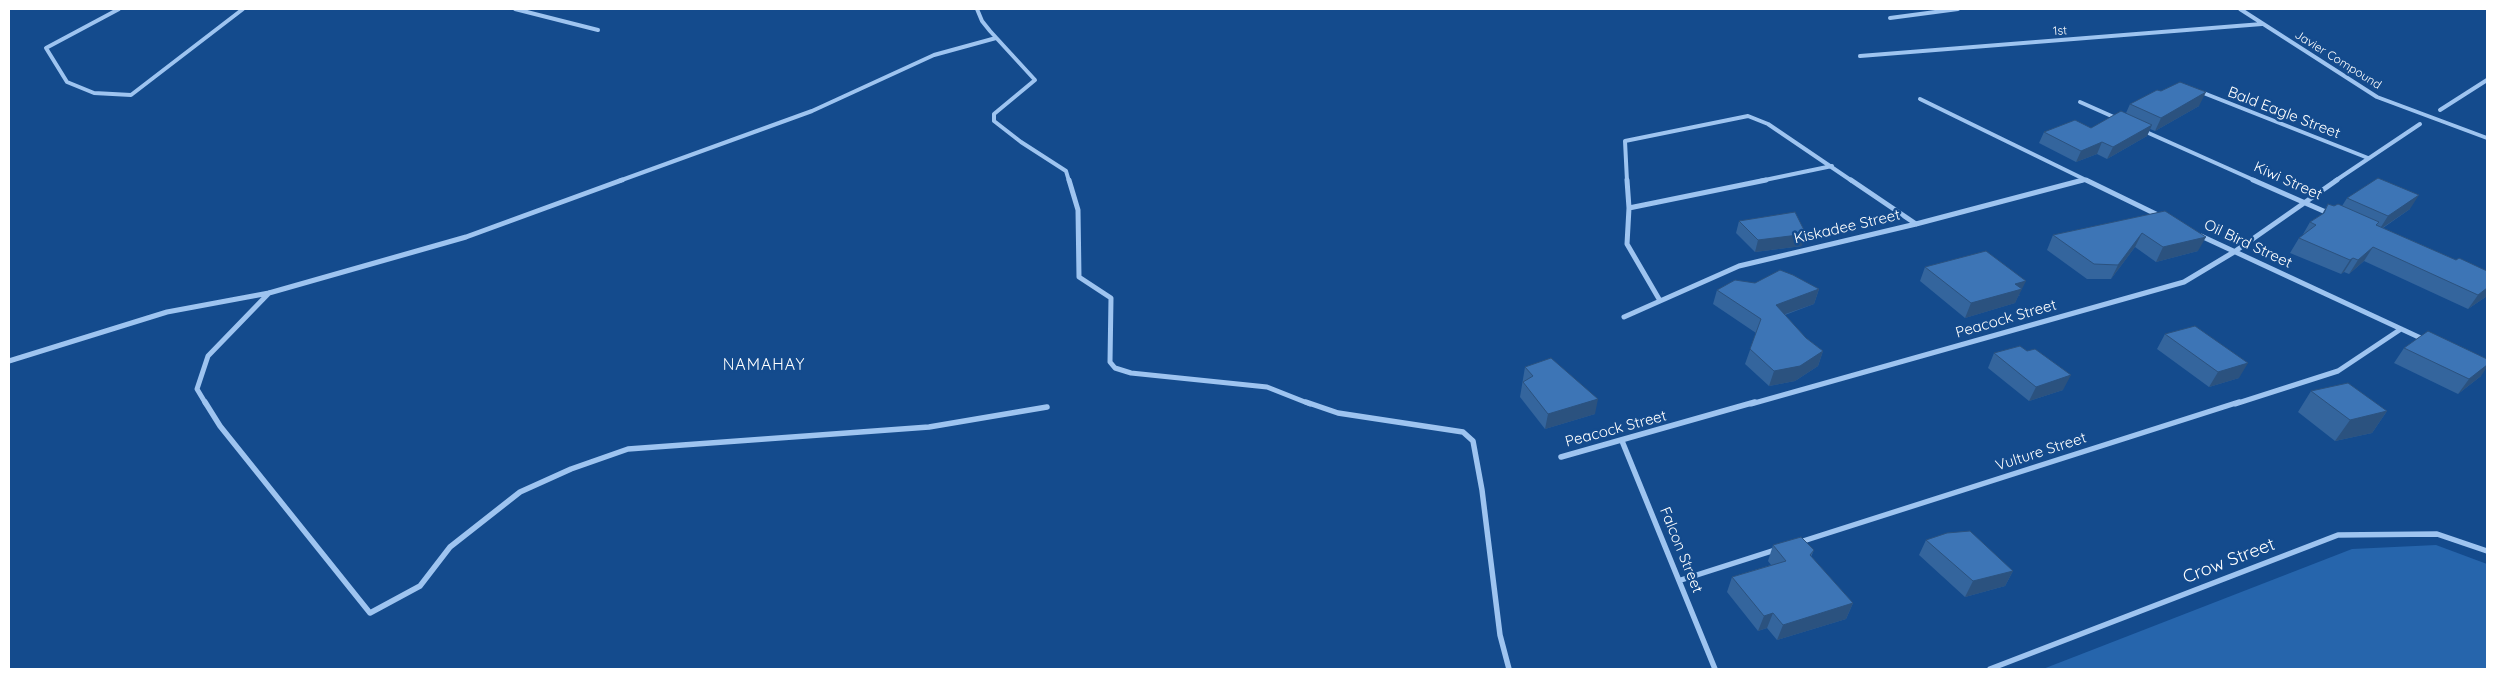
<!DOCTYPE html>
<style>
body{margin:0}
#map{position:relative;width:2496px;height:678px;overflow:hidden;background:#144b8d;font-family:Quicksand,sans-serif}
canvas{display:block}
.frame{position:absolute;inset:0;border:10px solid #fff;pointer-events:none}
</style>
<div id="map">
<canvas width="2496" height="678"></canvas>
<div class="frame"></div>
</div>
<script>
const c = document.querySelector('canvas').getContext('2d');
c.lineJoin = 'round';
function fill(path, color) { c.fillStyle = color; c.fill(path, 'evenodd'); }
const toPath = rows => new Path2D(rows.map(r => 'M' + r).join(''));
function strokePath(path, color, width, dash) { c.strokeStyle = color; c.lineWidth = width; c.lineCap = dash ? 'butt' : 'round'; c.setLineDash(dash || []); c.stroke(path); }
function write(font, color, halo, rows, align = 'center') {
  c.font = font + ' Quicksand,sans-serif'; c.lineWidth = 5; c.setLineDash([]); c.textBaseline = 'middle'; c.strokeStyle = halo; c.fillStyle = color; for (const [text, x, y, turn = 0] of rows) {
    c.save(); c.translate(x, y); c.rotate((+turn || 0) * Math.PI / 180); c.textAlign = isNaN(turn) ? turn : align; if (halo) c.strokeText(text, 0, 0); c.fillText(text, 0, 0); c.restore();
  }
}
const green = toPath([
 [2436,545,2487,564,2487,669,2043,669,2352,549]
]);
const streetFar2 = toPath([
 [119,9,46,48,67,82,94,93,131,95,243,9],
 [515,9,598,30],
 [977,9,982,21,990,31,1035,80,994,114,994,121,1021,142,1066,171,1069,181],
 [2240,9,2377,97,2487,138],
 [1890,18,1958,9],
 [1860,56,2262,24],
 [2201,92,2368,158],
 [1920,99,2088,181],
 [2080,102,2116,118],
 [2440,110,2487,80],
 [2144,131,2256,181],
 [619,181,812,111,934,55,996,38],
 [1627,181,1625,141,1748,116,1768,124,1852,181],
 [1760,181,1832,166],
 [2079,181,2083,180],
 [2335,181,2420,124]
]);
const streetFar1 = toPath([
 [1069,180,1078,210,1079,277,1111,298,1110,362,1115,368,1131,373,1267,387,1310,404],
 [1627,180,1629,208,1627,244,1659,299],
 [1851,180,1916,224],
 [2086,180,2160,216],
 [2253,180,2328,213],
 [1629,208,1766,180],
 [2201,236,2425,340],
 [1624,317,1739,266,1916,224,2083,180],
 [9,361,167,312,269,293,466,237,622,180],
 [206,404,197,389,208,356,269,293],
 [1751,404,2184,282,2234,252,2337,180],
 [2235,404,2338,371,2401,329]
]);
const street = toPath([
 [205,402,220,426,370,613,420,586,450,547,520,492,571,469,628,449,929,427,1047,407],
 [1306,402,1338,413,1463,432,1473,441,1482,490,1500,635,1509,669],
 [1622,441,1715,669],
 [1561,457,1755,402],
 [1800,542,2239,402],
 [1681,580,1775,550],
 [1990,669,2338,535,2437,534,2487,551]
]);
const wall = toPath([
 [2130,104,2199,106,2155,131,2150,129,2147,136,2107,159,2097,154,2076,162,2039,143,2044,132,2091,128,2126,113],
 [2347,198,2410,209,2383,228,2456,260,2487,271,2487,296,2468,309,2364,261,2349,274,2344,272,2341,274,2290,253,2299,238,2302,236,2310,222,2322,214,2328,204,2334,206,2342,206],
 [2165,211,2198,251,2156,262,2135,247,2111,279,2087,279,2047,250,2053,235],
 [1739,221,1802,246,1755,252,1736,233],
 [1925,267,2020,295,2018,296,2015,303,1965,318,1920,281],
 [1755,283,1819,289,1814,304,1785,315,1806,338,1823,351,1818,366,1795,381,1769,386,1745,364,1756,333,1713,304,1717,290],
 [2165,334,2239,378,2209,387,2157,349],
 [2404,348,2481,376,2458,394,2394,363],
 [1994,353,2063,390,2029,401,1988,368],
 [1525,367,1595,414,1545,429,1520,397],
 [2311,391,2387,411,2372,433,2335,441,2298,412],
 [1926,540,2013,571,2005,586,1965,597,1919,555],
 [1773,545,1814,550,1811,557,1853,603,1846,619,1777,640,1767,628,1758,631,1727,592,1732,577,1771,565,1768,561]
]);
const shadedWall = toPath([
 [2206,92,2199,106,2155,131,2161,118],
 [2152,125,2147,136,2107,159,2113,147],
 [2102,142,2097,154,2076,162,2081,151],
 [2419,195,2410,209,2379,230,2388,216],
 [2142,233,2135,247,2111,279,2118,265],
 [1806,234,1802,246,1755,252,1758,240],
 [2206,237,2198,251,2156,262,2163,247],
 [2373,247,2364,261,2349,274,2358,260],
 [2353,258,2344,272,2341,274,2350,260],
 [2026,281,2015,303,1965,318,1971,303,2015,284],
 [2487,288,2487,296,2468,309,2478,295],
 [1819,289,1814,304,1771,319,1776,305],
 [1823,351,1818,366,1795,381,1769,386,1774,371],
 [2248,363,2239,378,2209,387,2218,372],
 [2487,365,2487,367,2481,376,2458,394,2469,379],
 [2071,375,2063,390,2029,401,2036,387],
 [1598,399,1595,414,1545,429,1548,414],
 [2387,411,2372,433,2335,441,2350,420],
 [2013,571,2005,586,1965,597,1973,581],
 [1853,603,1846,619,1777,640,1783,625],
 [1773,613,1767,628,1758,631,1764,616]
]);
const building = toPath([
 [2180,82,2206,92,2161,118,2130,104,2157,90,2161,91,2180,82],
 [2121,111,2152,125,2113,147,2102,142,2081,151,2044,132,2075,120,2091,128,2121,111],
 [2378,178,2419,195,2388,216,2347,198,2378,178],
 [2328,204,2334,206,2338,204,2379,222,2376,225,2456,260,2459,258,2487,271,2487,288,2478,295,2373,247,2358,260,2353,258,2350,260,2299,238,2316,225,2310,222,2324,213,2328,204],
 [2165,211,2206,237,2163,247,2142,233,2118,265,2094,264,2053,235,2165,211],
 [1795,212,1806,234,1758,240,1739,221,1795,212],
 [1986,251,2026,281,2015,284,2022,289,1971,303,1925,267,1986,251],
 [1780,270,1793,275,1819,289,1776,305,1806,338,1823,351,1800,366,1774,371,1750,349,1761,319,1717,290,1735,280,1755,283,1780,270],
 [2195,326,2248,363,2218,372,2165,334,2195,326],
 [2428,331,2487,359,2487,365,2469,379,2404,348,2428,331],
 [2020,346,2027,351,2035,349,2071,375,2036,387,1994,353,2020,346],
 [1551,358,1598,399,1548,414,1523,382,1533,376,1525,367,1551,358],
 [2348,383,2387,411,2350,420,2311,391,2348,383],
 [1970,531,2013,571,1973,581,1926,540,1947,533,1970,531],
 [1801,537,1814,550,1810,555,1853,603,1783,625,1773,613,1764,616,1732,577,1786,561,1773,545,1801,537]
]);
const farStreetnames = [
 ["1st",2060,31,-4],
 ["Javier Compound",2338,60,32]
];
const streetNames = [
 ["Bald Eagle Street",2284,113,21],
 ["Kiwi Street",2288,181,24],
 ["Kiskadee Street",1847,227,-13],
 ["Oil Bird Street",2248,244,25],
 ["Peacock Street",2006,319,-16],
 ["Peacock Street",1616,429,-15],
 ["Vulture Street",2041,452,-18],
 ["Falcon Street",1681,550,68]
];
const neighbourhoodNames = [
 ["NAMAHAY",764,365]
];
const nearStreetnames = [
 ["Crow Street",2229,561,-21]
];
fill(green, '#2665ac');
strokePath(streetFar2, '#9ec4f0', 4);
strokePath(streetFar1, '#9ec4f0', 5);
strokePath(street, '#9ec4f0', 5.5);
fill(wall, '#34659d');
fill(shadedWall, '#2b527f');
fill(building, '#3d75b6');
strokePath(building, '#2b527f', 1);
write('12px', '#fff', '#144b8d', farStreetnames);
write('15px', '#fff', '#144b8d', streetNames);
c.letterSpacing = '1px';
write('16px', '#fff', '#144b8d', neighbourhoodNames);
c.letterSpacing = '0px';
write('18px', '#fff', '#144b8d', nearStreetnames);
</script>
